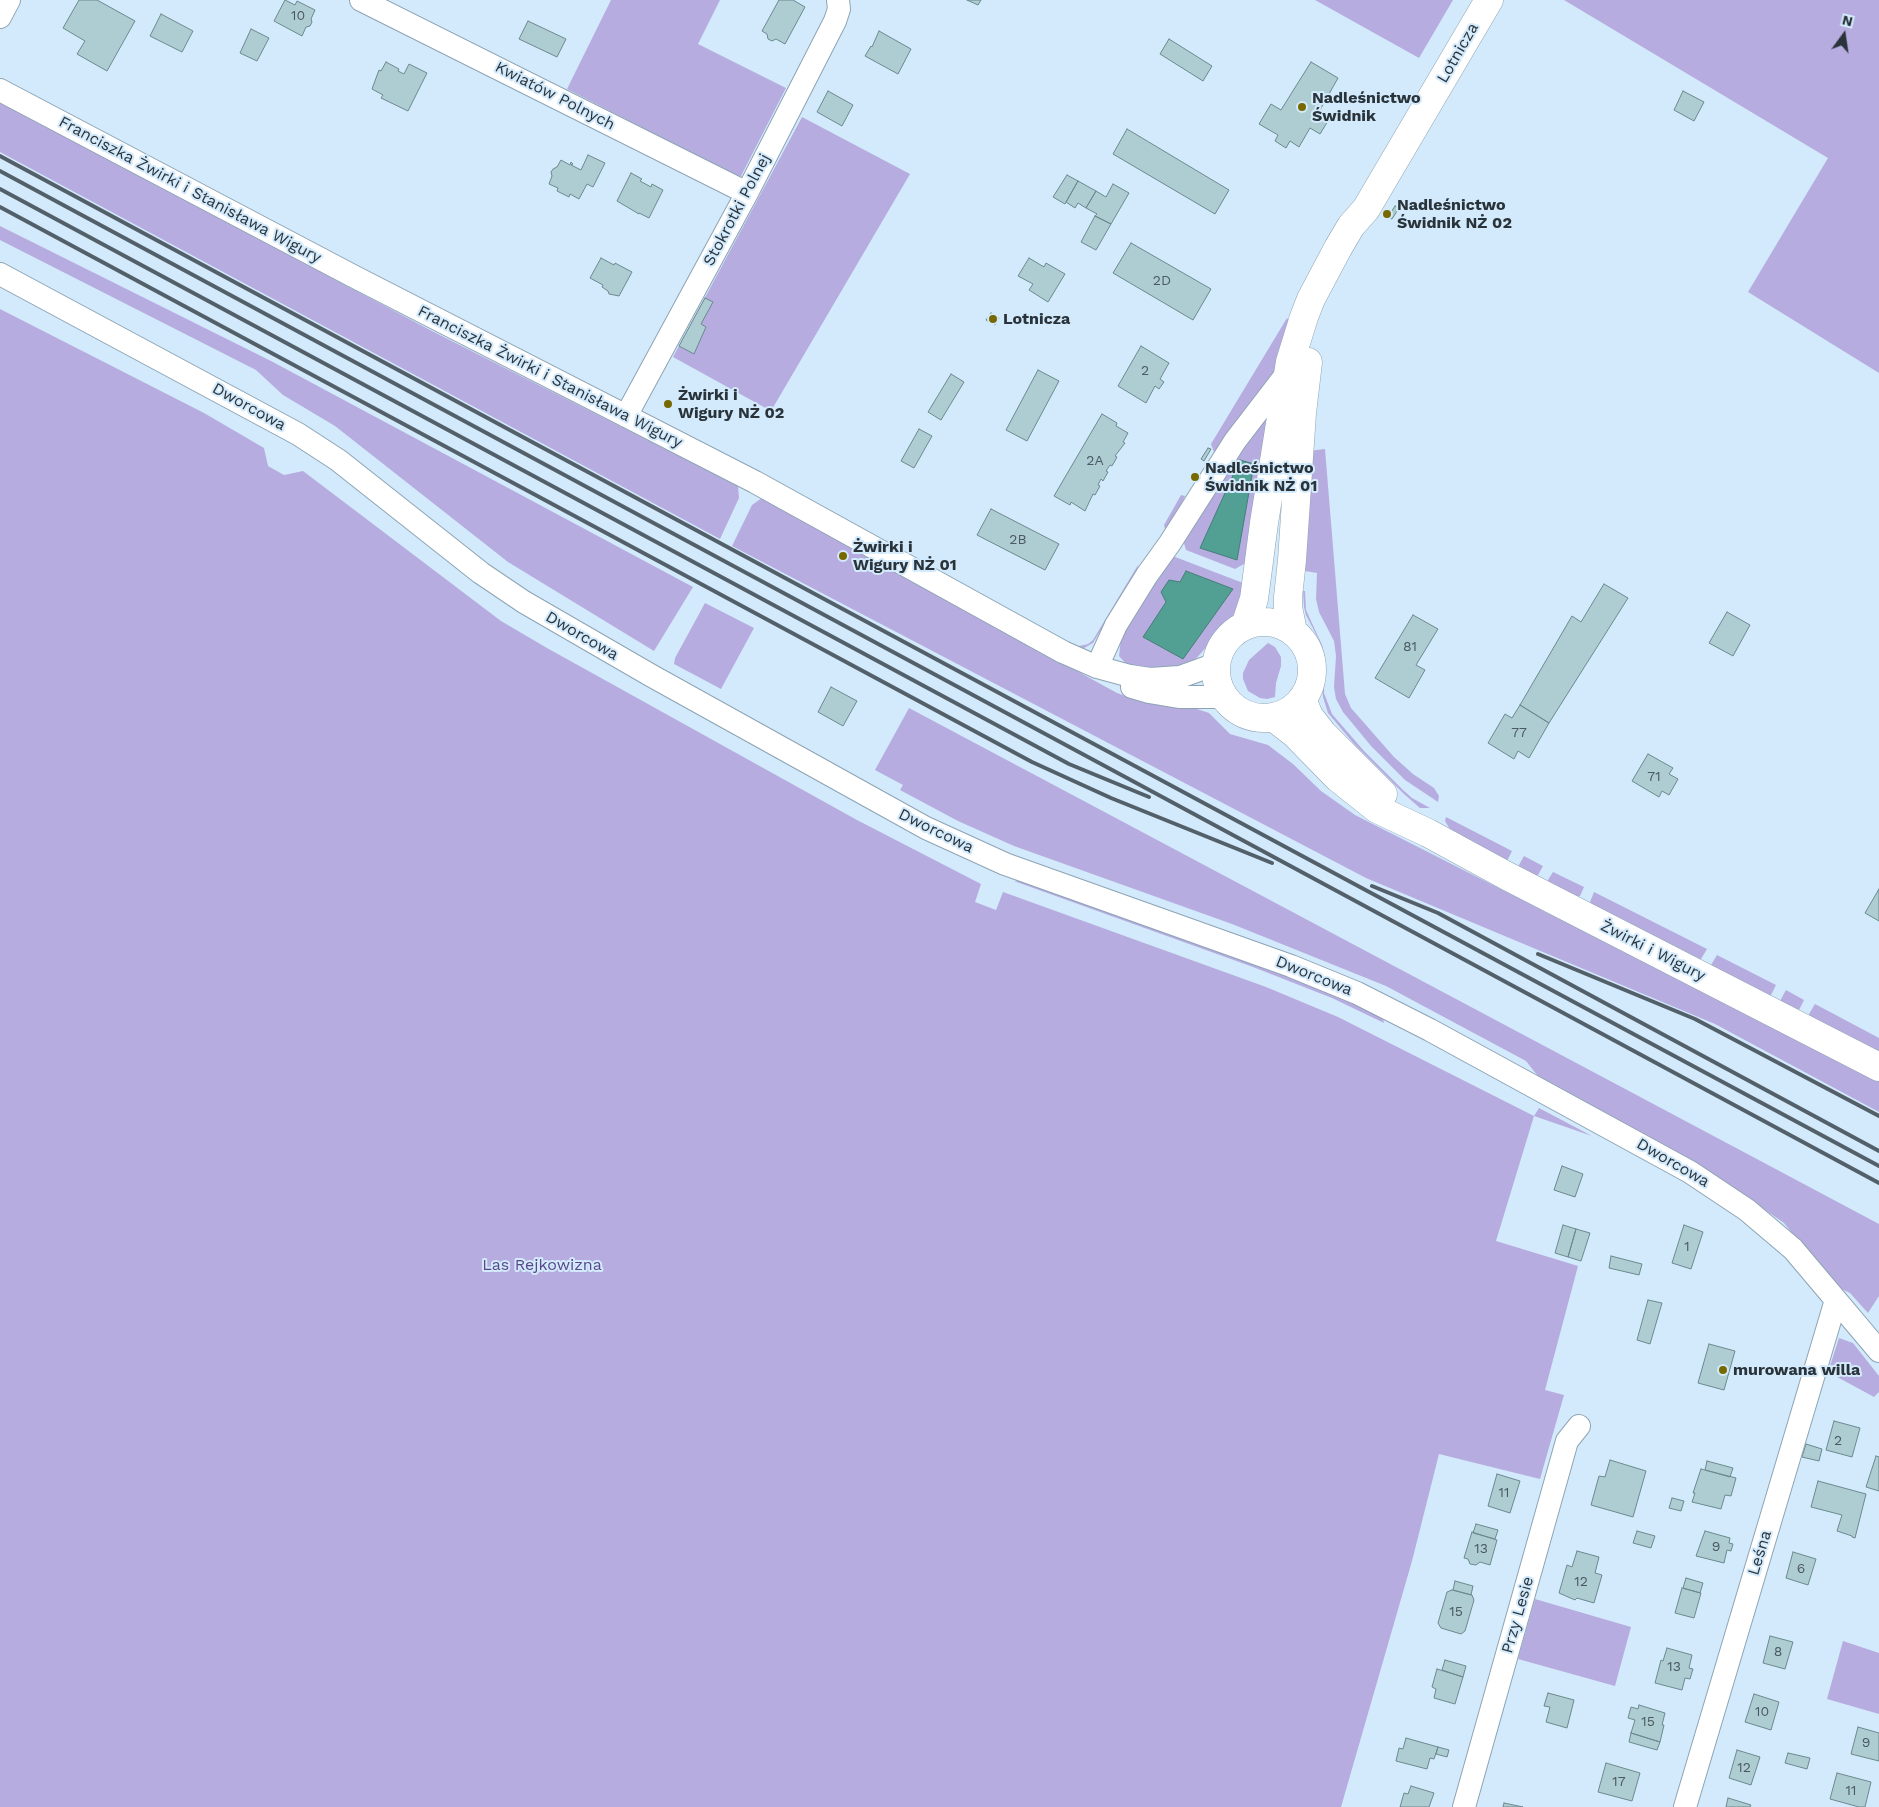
<!DOCTYPE html>
<meta charset="utf-8">
<style>
body{margin:0}
#map{position:relative;width:1879px;height:1807px;overflow:hidden;background:#d2eafb;font-family:"Work Sans",sans-serif}
canvas{display:block}
.north{position:absolute;left:1819px;top:10px;width:50px;height:50px;-webkit-text-stroke:4px #d2eafb;paint-order:stroke;rotate:14deg;font-size:14px;font-weight:700;line-height:20px;text-align:center;color:#2a333a}
.north::after{content:'';display:block;margin:auto;width:18px;height:22px;background:#2a333a;clip-path:polygon(50% 0,100% 100%,50% 72%,0 100%)}
</style>
<div id="map">
<canvas width="1879" height="1807"></canvas>
<div class="north">N</div>
</div>
<script>
const c = document.querySelector('canvas').getContext('2d');
c.lineJoin = 'round';
function fill(path, color) { c.fillStyle = color; c.fill(path, 'evenodd'); }
const toPath = rows => new Path2D(rows.map(r => 'M' + r).join(''));
function strokePath(path, color, width, dash) { c.strokeStyle = color; c.lineWidth = width; c.lineCap = dash ? 'butt' : 'round'; c.setLineDash(dash || []); c.stroke(path); }
function write(font, color, halo, rows, align = 'center') {
  c.font = font + ' "Work Sans",sans-serif'; c.lineWidth = 4; c.setLineDash([]); c.textBaseline = 'middle'; c.strokeStyle = halo; c.fillStyle = color; for (const [text, x, y, turn = 0] of rows) {
    c.save(); c.translate(x, y); c.rotate((+turn || 0) * Math.PI / 180); c.textAlign = isNaN(turn) ? turn : align; if (halo) c.strokeText(text, 0, 0); c.fillText(text, 0, 0); c.restore();
  }
}
const green = toPath([
 [611,0,720,0,698,44,786,88,740,178,567,89],
 [1315,0,1453,0,1419,58],
 [1564,0,1879,0,1879,373,1748,292,1828,158],
 [0,102,432,331,738,486,739,498,720,539,0,152],
 [802,117,910,174,771,411,673,357],
 [0,226,271,361,693,587,654,651,508,562,335,426,283,395,256,370,0,240],
 [0,309,204,413,264,448,268,466,284,475,303,471,501,621,547,648,857,820,981,884,975,902,996,910,1003,892,1266,987,1338,1017,1534,1116,1539,1108,1592,1136,1534,1116,1496,1241,1578,1266,1545,1390,1564,1395,1540,1479,1439,1454,1412,1561,1341,1807,0,1807],
 [1287,318,1290,322,1287,349,1262,396,1214,452,1211,444],
 [1273,400,1246,565,1244,564,1235,569,1186,550,1184,543,1181,540],
 [1325,449,1345,694,1351,708,1394,757,1413,774,1434,788,1439,796,1438,802,1405,780,1371,746,1343,712,1336,699,1334,687,1336,656,1334,641,1319,612,1316,599,1317,573,1305,571,1308,451],
 [1181,495,1185,496,1169,531,1165,529,1164,525],
 [762,498,1117,693,1139,701,1197,709,1209,713,1230,734,1268,745,1293,764,1321,791,1355,815,1879,1081,1879,1112,1715,1024,1366,878,732,546,752,505],
 [1170,555,1243,583,1239,606,1231,619,1194,661,1180,668,1130,668,1119,656,1121,638],
 [1138,565,1137,570,1093,643,1084,648,1075,647,1088,644,1093,640],
 [1303,591,1305,591,1306,610,1322,645,1325,657,1324,693,1332,714,1364,751,1403,790,1412,798,1430,808,1420,808,1404,794,1354,744,1328,713,1323,697,1322,687,1323,653,1320,642,1306,615,1304,607],
 [705,603,754,628,721,689,674,664,675,658],
 [1268,643,1275,647,1281,657,1281,666,1276,683,1275,697,1267,699,1260,698,1248,691,1243,679,1243,673,1249,660],
 [909,708,1879,1224,1879,1296,1868,1313,1850,1293,1835,1286,1784,1223,1708,1170,1541,1080,1526,1061,1386,986,1232,924,1014,846,958,821,900,790,903,785,875,770],
 [1446,817,1512,851,1507,861,1451,831,1445,821],
 [1524,856,1543,866,1538,875,1532,877,1521,872,1519,865],
 [1553,872,1584,887,1580,896,1574,898,1549,886,1548,880],
 [1014,881,1021,881,1294,978,1376,1013,1383,1019,1384,1023,1332,998,1253,967],
 [1594,892,1707,949,1701,959,1696,960,1592,909,1590,902],
 [1717,955,1776,985,1771,995,1764,996,1714,970,1711,965],
 [1786,990,1804,1000,1799,1010,1793,1012,1784,1007,1780,1001],
 [1815,1004,1879,1038,1879,1054,1813,1021,1809,1014],
 [1839,1338,1853,1343,1879,1376,1879,1392,1874,1397,1828,1372],
 [1535,1599,1631,1627,1615,1686,1518,1659],
 [1843,1641,1879,1653,1879,1714,1827,1699]
]);
const water = toPath([
 [1240,460,1254,464,1237,560,1200,548,1240,460],
 [1186,571,1233,589,1183,659,1143,637,1166,602,1161,592,1169,580,1180,582,1186,571]
]);
const building = toPath([
 [79,0,97,0,135,21,107,71,77,54,85,41,63,28,79,0],
 [285,0,295,5,297,1,315,10,311,19,312,22,310,26,306,27,302,36,274,21,285,0],
 [779,0,793,0,805,7,785,44,776,39,772,41,768,39,767,34,762,31,779,0],
 [967,0,981,0,978,5,967,0],
 [161,14,193,31,182,52,150,36,161,14],
 [528,21,566,39,557,57,519,39,528,21],
 [251,29,269,38,257,61,240,53,251,29],
 [879,31,911,49,898,74,865,56,871,46,872,47,879,31],
 [1169,39,1212,66,1203,81,1160,54,1169,39],
 [386,62,399,69,398,71,404,74,409,64,427,73,408,111,381,98,383,95,372,89,379,70,381,71,386,62],
 [1311,62,1338,78,1320,110,1331,116,1320,134,1310,128,1299,147,1290,141,1286,148,1275,141,1278,135,1259,124,1271,104,1281,110,1311,62],
 [828,91,853,105,842,126,817,112,828,91],
 [1683,91,1704,102,1694,121,1674,110,1683,91],
 [1127,129,1229,190,1215,214,1113,154,1127,129],
 [588,155,605,163,593,187,587,184,579,199,570,194,569,197,557,191,558,188,549,184,552,176,551,172,553,169,557,167,561,160,570,165,571,162,573,164,571,165,581,170,588,155],
 [631,173,642,179,640,181,651,187,652,184,663,190,649,218,639,213,639,214,617,201,631,173],
 [1067,175,1078,181,1065,204,1053,197,1067,175],
 [1078,181,1096,191,1086,208,1078,203,1075,208,1066,202,1078,181],
 [1113,184,1129,193,1111,224,1095,216,1097,214,1086,208,1096,191,1106,197,1113,184],
 [1395,206,1399,208,1392,219,1388,217,1395,206],
 [1095,216,1111,224,1096,250,1081,242,1095,216],
 [1131,243,1211,289,1193,320,1113,273,1131,243],
 [601,258,614,265,615,263,632,272,619,296,609,294,608,291,602,287,603,285,590,278,601,258],
 [1029,258,1044,267,1046,263,1065,274,1048,302,1029,290,1033,284,1018,276,1029,258],
 [705,298,713,302,701,324,706,327,694,354,679,346,705,298],
 [991,313,999,318,995,325,986,320,991,313],
 [1141,346,1169,363,1160,379,1164,382,1159,389,1155,386,1146,403,1118,386,1141,346],
 [1038,370,1059,381,1027,441,1006,430,1038,370],
 [951,374,964,382,941,420,928,412,951,374],
 [1102,414,1117,423,1116,426,1128,433,1123,442,1125,443,1115,456,1117,457,1112,466,1110,465,1106,471,1108,472,1103,481,1101,479,1098,485,1100,486,1095,495,1093,494,1085,511,1071,502,1070,505,1054,496,1102,414],
 [919,429,932,436,914,468,901,461,919,429],
 [1208,448,1211,449,1204,461,1201,459,1208,448],
 [991,509,1059,544,1045,570,977,535,991,509],
 [1604,584,1628,598,1549,723,1520,705,1572,616,1581,622,1604,584],
 [1727,612,1750,625,1733,656,1709,643,1727,612],
 [1413,615,1438,629,1416,665,1425,670,1409,698,1375,678,1413,615],
 [831,687,857,701,843,726,818,712,831,687],
 [1520,705,1549,723,1529,758,1518,751,1514,759,1488,743,1505,714,1512,718,1520,705],
 [1648,754,1673,768,1669,774,1678,779,1669,795,1662,791,1659,797,1632,781,1648,754],
 [1879,889,1879,921,1865,913,1879,889],
 [1562,1166,1583,1174,1575,1197,1554,1190,1562,1166],
 [1563,1225,1576,1229,1568,1257,1555,1253,1563,1225],
 [1684,1225,1703,1232,1691,1269,1672,1263,1684,1225],
 [1576,1229,1590,1233,1581,1261,1568,1257,1576,1229],
 [1611,1256,1642,1264,1639,1275,1609,1268,1611,1256],
 [1648,1300,1662,1303,1650,1344,1637,1340,1648,1300],
 [1709,1344,1735,1351,1724,1390,1698,1383,1709,1344],
 [1834,1421,1860,1428,1852,1457,1826,1450,1834,1421],
 [1806,1444,1822,1449,1819,1461,1802,1457,1806,1444],
 [1876,1456,1879,1457,1879,1491,1866,1487,1876,1456],
 [1610,1460,1646,1471,1633,1517,1591,1505,1599,1476,1605,1477,1610,1460],
 [1707,1461,1733,1468,1730,1477,1705,1470,1707,1461],
 [1701,1469,1736,1478,1731,1496,1725,1495,1721,1509,1692,1502,1695,1493,1693,1493,1701,1469],
 [1497,1474,1520,1481,1510,1513,1488,1506,1497,1474],
 [1818,1481,1866,1494,1855,1538,1852,1537,1852,1536,1837,1531,1842,1515,1811,1507,1818,1481],
 [1672,1498,1684,1501,1681,1511,1669,1508,1672,1498],
 [1476,1524,1498,1530,1495,1539,1473,1533,1476,1524],
 [1637,1531,1655,1536,1651,1548,1633,1543,1637,1531],
 [1705,1531,1730,1538,1729,1543,1733,1544,1731,1551,1727,1550,1724,1563,1696,1556,1705,1531],
 [1472,1532,1497,1540,1490,1565,1480,1562,1476,1565,1470,1564,1468,1559,1464,1558,1472,1532],
 [1577,1551,1599,1557,1595,1573,1602,1575,1594,1603,1577,1598,1575,1600,1559,1593,1567,1565,1572,1567,1577,1551],
 [1793,1552,1816,1559,1808,1585,1786,1578,1793,1552],
 [1686,1578,1703,1583,1700,1593,1683,1588,1686,1578],
 [1455,1581,1473,1586,1471,1595,1453,1590,1455,1581],
 [1682,1588,1701,1593,1694,1618,1675,1613,1682,1588],
 [1452,1590,1472,1595,1474,1600,1465,1631,1461,1634,1441,1628,1438,1623,1447,1592,1452,1590],
 [1770,1636,1793,1642,1785,1669,1763,1663,1770,1636],
 [1667,1648,1692,1655,1689,1668,1693,1669,1690,1679,1685,1678,1682,1690,1655,1683,1661,1660,1663,1661,1667,1648],
 [1445,1660,1466,1666,1463,1677,1442,1670,1445,1660],
 [1437,1669,1463,1677,1455,1704,1434,1698,1436,1689,1432,1687,1437,1669],
 [1548,1693,1574,1700,1567,1728,1546,1722,1550,1707,1544,1706,1548,1693],
 [1754,1694,1779,1702,1771,1730,1745,1722,1754,1694],
 [1639,1705,1665,1713,1662,1725,1664,1725,1660,1742,1631,1733,1635,1720,1628,1718,1631,1707,1638,1709,1639,1705],
 [1858,1727,1879,1733,1879,1761,1851,1754,1858,1727],
 [1631,1733,1660,1742,1657,1750,1629,1742,1631,1733],
 [1406,1738,1438,1747,1434,1759,1430,1758,1427,1769,1396,1761,1399,1748,1403,1749,1406,1738],
 [1438,1747,1449,1750,1447,1757,1436,1754,1438,1747],
 [1737,1750,1760,1757,1751,1785,1729,1778,1737,1750],
 [1788,1753,1810,1758,1807,1769,1785,1763,1788,1753],
 [1606,1763,1640,1773,1632,1801,1598,1792,1606,1763],
 [1837,1773,1871,1782,1865,1807,1859,1807,1830,1799,1837,1773],
 [1411,1786,1434,1793,1429,1807,1400,1807,1404,1793,1408,1794,1411,1786],
 [1728,1798,1751,1805,1750,1807,1726,1807,1728,1798],
 [1504,1803,1523,1807,1503,1807,1504,1803]
]);
const minor = toPath([
 [361,0,747,193],
 [0,17,9,0],
 [0,90,353,276,755,482,1063,652,1097,667,1130,676,1150,679,1180,677,1216,664],
 [0,274,298,434,338,460,481,573,524,602,652,676,926,828,1005,864,1291,966,1357,993,1430,1030,1690,1172,1747,1210,1793,1249,1879,1351],
 [626,416,747,193,835,21,839,9,838,0],
 [1097,667,1116,625,1147,575,1170,543,1235,441,1288,372],
 [1132,687,1149,692,1179,697,1224,697],
 [1464,1807,1567,1441,1579,1426],
 [1685,1807,1836,1300]
]);
const major = toPath([
 '1216 670a48 48 0 1 1 96 0a48 48 0 1 1-96 0Z',
 [1245,626,1254,599,1264,523,1290,362,1304,317,1311,299,1338,248,1351,226,1366,209,1489,0],
 [1293,632,1288,607,1288,597,1292,560,1302,413,1308,362],
 [1302,699,1309,716,1323,734,1383,794],
 [1273,717,1295,734,1338,778,1377,809,1428,833,1507,876,1879,1067]
]);
const rail = toPath([
 [0,156,1879,1166],
 [0,171,1879,1183],
 [0,189,1069,764,1149,797],
 [0,207,1032,762,1111,798,1272,863],
 [1372,886,1438,913,1879,1151],
 [1538,954,1695,1019,1879,1116]
]);
const markers = [
 [1302,107,5,"#776800"],
 [1387,214,5,"#776800"],
 [993,319,5,"#776800"],
 [668,404,5,"#776800"],
 [1195,477,5,"#776800"],
 [843,556,5,"#776800"],
 [1723,1370,5,"#776800"]
];
const numberNames = [
 ["10",298,16],
 ["2D",1162,281],
 ["2",1145,371],
 ["2A",1095,461],
 ["2B",1018,540],
 ["81",1410,647],
 ["77",1519,733],
 ["71",1654,777],
 ["1",1687,1247],
 ["2",1838,1441],
 ["11",1504,1493],
 ["9",1716,1547],
 ["13",1481,1549],
 ["6",1801,1569],
 ["12",1581,1582],
 ["15",1456,1612],
 ["8",1778,1652],
 ["13",1674,1667],
 ["10",1762,1712],
 ["15",1648,1722],
 ["9",1866,1743],
 ["12",1744,1768],
 ["17",1619,1782],
 ["11",1851,1791]
];
const streetNames = [
 ["Lotnicza",1458,53,-60],
 ["Kwiatów Polnych",555,96,27],
 ["Franciszka Żwirki i Stanisława Wigury",190,190,28],
 ["Stokrotki Polnej",737,210,-62],
 ["Franciszka Żwirki i Stanisława Wigury",550,377,27],
 ["Dworcowa",249,407,29],
 ["Dworcowa",582,636,30],
 ["Dworcowa",936,831,26],
 ["Żwirki i Wigury",1653,951,27],
 ["Dworcowa",1314,976,22],
 ["Dworcowa",1673,1163,30],
 ["Leśna",1760,1553,-73],
 ["Przy Lesie",1518,1615,-74]
];
const poiNames = [
 ["Nadleśnictwo",1312,98],
 ["Świdnik",1312,116],
 ["Nadleśnictwo",1397,205],
 ["Świdnik NŻ 02",1397,223],
 ["Lotnicza",1003,319],
 ["Żwirki i",678,395],
 ["Wigury NŻ 02",678,413],
 ["Nadleśnictwo",1205,468],
 ["Świdnik NŻ 01",1205,486],
 ["Żwirki i",853,547],
 ["Wigury NŻ 01",853,565],
 ["murowana willa",1733,1370]
];
const parkNames = [
 ["Las Rejkowizna",542,1265]
];
fill(green, '#b7ace0');
fill(water, '#529f94');
strokePath(water, '#467f79', 1);
fill(building, '#aecdd3');
strokePath(building, '#6b898e', 1);
strokePath(minor, '#8ea4b4', 24);
strokePath(major, '#8ea4b4', 29);
strokePath(minor, '#fff', 22);
strokePath(major, '#fff', 28);
strokePath(rail, '#536069', 4);
for (const [x, y, r, color] of markers) { const dot = new Path2D(); dot.arc(x, y, r, 0, 2 * Math.PI); c.fillStyle = color; c.fill(dot); strokePath(dot, '#d2eafb', 2); }
write('14px', '#4b5a60', null, numberNames);
write('16px', '#2a333a', '#d2eafb', streetNames);
write('bold 16px', '#2a333a', '#d2eafb', poiNames, 'left');
write('16px', '#5a478b', '#d2eafb', parkNames);
</script>
